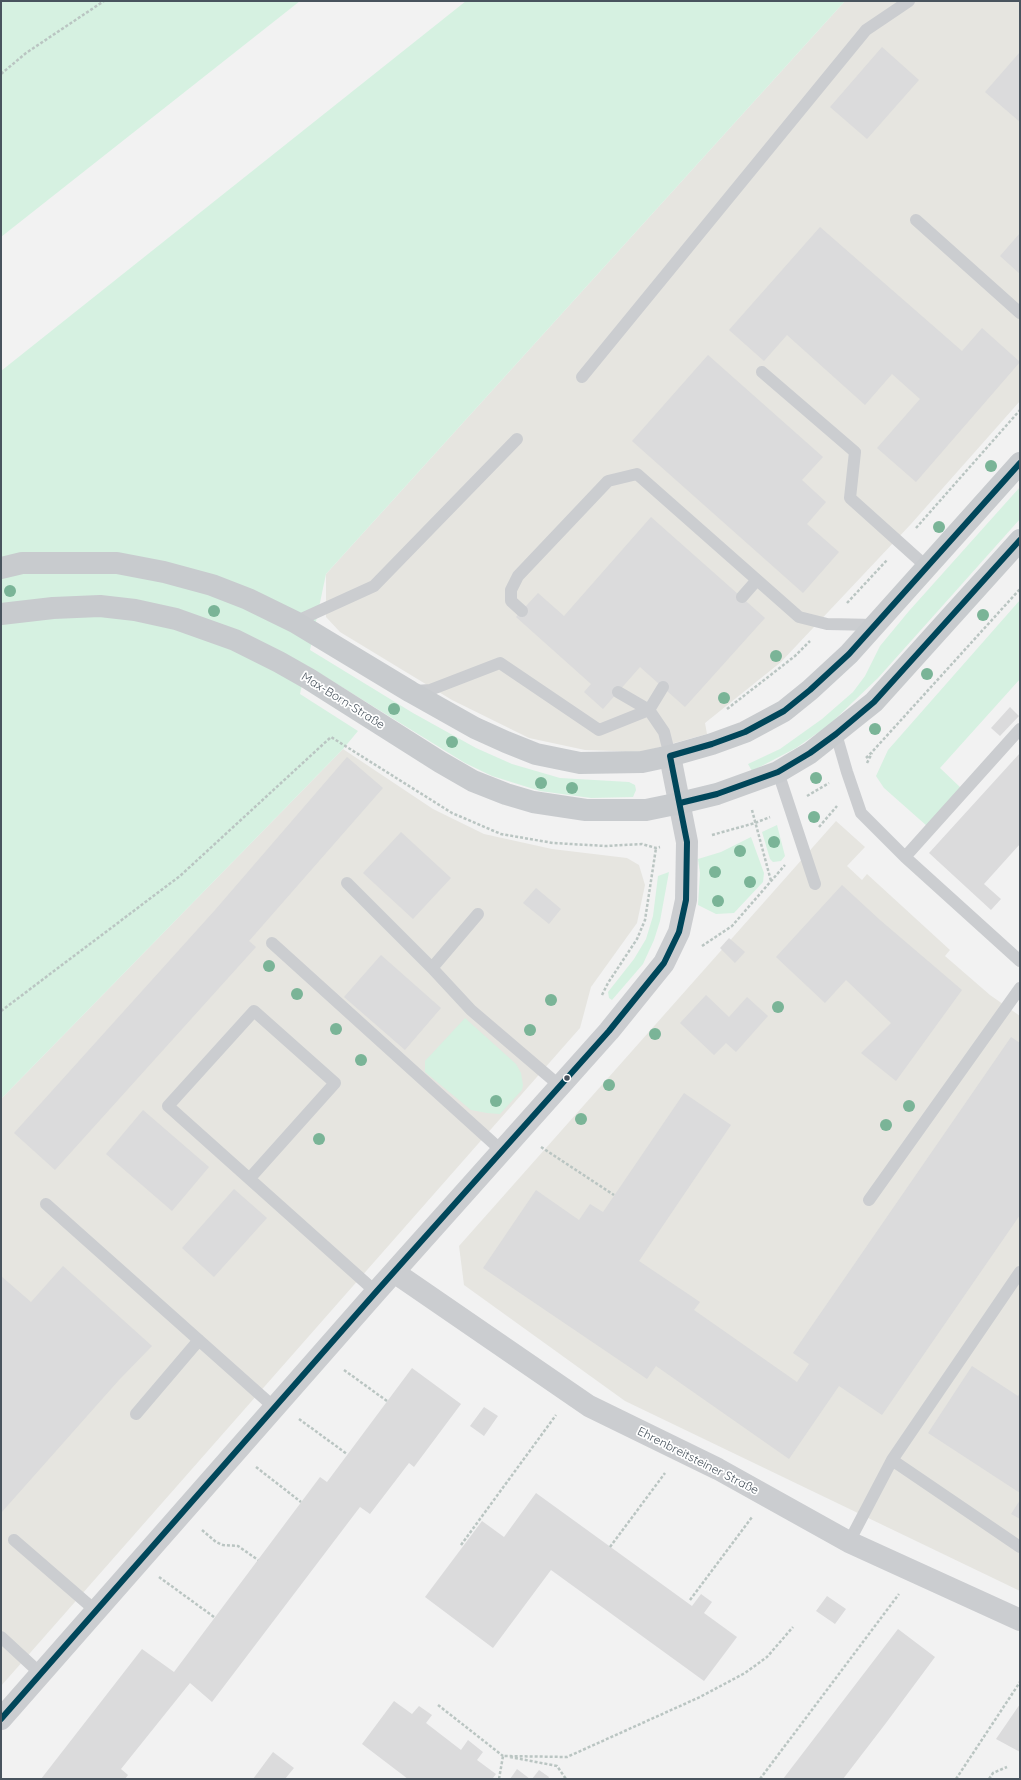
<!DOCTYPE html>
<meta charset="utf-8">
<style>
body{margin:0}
#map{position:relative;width:1021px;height:1780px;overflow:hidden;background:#f2f2f2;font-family:Quicksand,sans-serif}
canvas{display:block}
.frame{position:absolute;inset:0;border:2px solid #49545e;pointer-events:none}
</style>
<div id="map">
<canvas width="1021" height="1780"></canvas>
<div class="frame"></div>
</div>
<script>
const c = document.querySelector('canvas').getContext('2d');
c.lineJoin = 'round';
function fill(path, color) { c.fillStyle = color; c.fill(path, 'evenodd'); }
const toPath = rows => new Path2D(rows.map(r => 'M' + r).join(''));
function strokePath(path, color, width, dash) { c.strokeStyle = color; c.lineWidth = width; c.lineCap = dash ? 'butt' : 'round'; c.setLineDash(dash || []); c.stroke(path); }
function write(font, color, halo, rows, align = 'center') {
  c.font = font + ' Quicksand,sans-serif'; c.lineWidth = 3.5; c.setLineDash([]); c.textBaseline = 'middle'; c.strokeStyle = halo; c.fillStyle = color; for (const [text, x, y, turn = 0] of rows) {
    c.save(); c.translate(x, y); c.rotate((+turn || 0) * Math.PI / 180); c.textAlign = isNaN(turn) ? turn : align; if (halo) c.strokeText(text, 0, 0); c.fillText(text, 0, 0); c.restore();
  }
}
const commercial = toPath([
 [845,1,1020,1,1020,401,911,524,781,662,705,723,707,734,642,752,585,750,529,738,452,700,340,632,326,617,326,574],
 [343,749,433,809,484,834,552,849,627,858,639,865,645,885,637,923,591,987,580,1028,1,1686,1,1099],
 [836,821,865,847,847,866,862,880,867,874,950,950,945,956,990,995,1020,1016,1020,1591,625,1401,464,1285,459,1246]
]);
const green = toPath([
 [1,1,300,1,1,237],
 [466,1,845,1,326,574,310,650,413,713,476,748,512,764,560,778,629,782,635,785,636,790,633,797,591,798,540,791,492,776,465,763,306,665,300,694,358,731,343,749,1,1099,1,371],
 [1020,487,1020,519,878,678,829,725,796,748,752,771,748,764,780,749,822,719,853,692,865,676,880,646,909,611],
 [1020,600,1020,679,940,768,961,788,927,826,884,788,876,776,888,750],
 [777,825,785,856,781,861,773,862,770,859,762,832],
 [751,837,764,873,763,882,734,913,716,914,698,905,700,873,698,859,721,852],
 [669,872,660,921,654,940,643,964,612,1000,609,998,608,992,634,959,646,939,653,916,658,876],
 [465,1018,516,1064,521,1073,523,1085,522,1090,500,1114,487,1113,471,1110,425,1072,425,1061]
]);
const building = toPath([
 [882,47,919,80,867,139,830,107],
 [1020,52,1020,122,985,92],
 [820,227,962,351,982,328,1020,362,916,482,877,448,920,399,892,374,865,405,787,335,764,361,729,330],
 [1020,233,1020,274,1000,256],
 [708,355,823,457,802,480,826,502,807,524,839,552,803,593,632,441],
 [651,517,765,618,685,707,640,667,603,709,584,692,591,684,516,617,538,593,564,616],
 [1010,707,1019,716,1000,736,991,728],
 [1020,753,1020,844,984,884,1001,899,991,910,929,853],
 [347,757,383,788,249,941,256,947,55,1170,14,1133,215,910],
 [401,832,451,878,413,919,363,873],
 [842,885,880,920,962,990,896,1081,861,1053,891,1023,846,980,825,1003,776,957],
 [536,888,561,909,549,924,523,903],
 [729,938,745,952,735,963,720,948],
 [381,955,441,1008,405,1050,344,997],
 [706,995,729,1017,747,997,768,1016,736,1052,726,1043,714,1055,680,1023],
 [1011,1037,1020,1043,1020,1215,882,1415,839,1386,789,1459,656,1366,647,1379,483,1268,536,1190,579,1220,590,1204,603,1212,684,1093,731,1125,639,1261,700,1302,694,1310,797,1382,809,1364,793,1353],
 [143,1110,209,1167,172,1211,106,1154],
 [234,1189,267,1218,214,1277,182,1248],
 [63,1266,152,1346,119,1380,1,1513,1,1276,31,1302],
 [972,1366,1018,1396,1020,1393,1020,1493,928,1433],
 [412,1368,461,1404,414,1467,409,1463,370,1514,360,1507,212,1702,190,1683,121,1769,128,1775,125,1779,41,1779,142,1649,174,1672,320,1477,327,1482],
 [484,1407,498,1416,484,1436,470,1426],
 [536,1493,692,1606,701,1594,712,1602,704,1613,737,1637,704,1681,551,1570,493,1648,425,1597,482,1521,504,1537],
 [1020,1500,1020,1519,1011,1514],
 [827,1596,846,1609,835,1624,816,1611],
 [898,1629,935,1657,886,1723,843,1779,783,1779],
 [394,1701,412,1714,419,1706,432,1715,426,1723,461,1750,468,1740,483,1752,477,1760,496,1774,493,1778,495,1779,408,1779,362,1744],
 [1020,1704,1020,1752,996,1739],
 [273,1752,294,1768,285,1779,253,1779],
 [517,1769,530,1779,510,1779],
 [539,1770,549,1777,548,1779,532,1779]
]);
const path = toPath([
 [1,74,26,53,104,1],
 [916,528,1020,410],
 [847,603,887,560],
 [727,709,795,656,810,641],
 [866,758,872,752,1020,589],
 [867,763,872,753],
 [807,796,829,783],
 [752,810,771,881],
 [819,827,837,806],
 [712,835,755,823,770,817],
 [702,946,732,926,785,865],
 [602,995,608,983,637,939,645,920,656,848],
 [1,1011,180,876,331,737,452,813,501,834,553,843,606,846,642,844,656,848,660,847],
 [541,1147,614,1195],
 [344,1370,387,1401],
 [299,1419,347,1454],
 [256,1467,301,1502],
 [202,1530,216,1542,223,1545,238,1546,258,1560],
 [461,1545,556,1415],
 [610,1547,665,1473],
 [159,1577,214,1617],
 [690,1600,752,1517],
 [438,1705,503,1756],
 [510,1757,557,1766,566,1779],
 [499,1779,503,1756,567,1757,700,1697,745,1673,767,1657,793,1627],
 [760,1779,899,1594],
 [956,1779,1020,1682],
 [989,1779,993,1773,1007,1767]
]);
const lane = toPath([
 [916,220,1020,313],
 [762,372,855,452,850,498,928,568],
 [582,377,866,30,909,1],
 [742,597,756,581],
 [522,611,511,601,511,590,518,576,608,481,637,474,799,617,827,624,876,625],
 [295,622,374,586,517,439],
 [415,691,430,690,500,663,599,730,649,710,663,687],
 [618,692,649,710,664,732,670,756],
 [836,734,847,772,861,813,905,857,1020,961],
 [778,772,815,884],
 [905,857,1020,729],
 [347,883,432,968,471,1010,560,1086],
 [272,943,502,1151],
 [432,968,478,914],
 [250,1178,335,1083,254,1011,168,1106,376,1292],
 [869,1200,1020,988],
 [46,1204,275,1408],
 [136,1414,199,1340],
 [892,1460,1020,1272],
 [14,1540,96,1611],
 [849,1542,892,1460,1020,1547],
 [1,1637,41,1674]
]);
const street = toPath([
 [394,1272,589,1406,718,1469,849,1542,1020,1620],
 [1,1719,376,1292,609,1031,664,963,679,932,686,900,687,842,670,756]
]);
const primary = toPath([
 [1,568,22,563,117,563,164,572,212,585,248,599,295,622,411,692,475,728,506,742,536,754,580,763,642,762,670,756,712,744,745,732,784,711,810,690,849,654,1020,463],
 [1,614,53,608,100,606,135,610,176,619,235,640,279,662,309,679,440,762,473,781,506,794,533,802,586,810,646,810,680,803,717,794,778,772,810,753,874,702,1020,540]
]);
const bus1 = toPath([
 [680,803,717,794,778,772,810,753,836,734,874,702,1020,540],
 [1,1719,376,1292,609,1031,664,963,679,932,686,900,687,842,670,756,712,744,745,732,784,711,810,690,849,654,1020,463]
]);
const trees = [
 [991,466],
 [939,527],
 [10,591],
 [214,611],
 [983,615],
 [776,656],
 [927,674],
 [724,698],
 [394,709],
 [875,729],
 [452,742],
 [816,778],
 [541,783],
 [572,788],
 [814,817],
 [774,842],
 [740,851],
 [715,872],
 [750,882],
 [718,901],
 [269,966],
 [297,994],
 [551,1000],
 [778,1007],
 [336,1029],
 [530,1030],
 [655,1034],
 [361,1060],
 [609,1085],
 [496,1101],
 [909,1106],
 [581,1119],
 [886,1125],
 [319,1139]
];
const markers = [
 [567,1078,3.5,"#49545e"]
];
const streetNames = [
 ["Max-Born-Straße",343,701,32],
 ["Ehrenbreitsteiner Straße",698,1461,27]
];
fill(commercial, '#e6e5e0');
fill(green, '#d6f1e1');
fill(building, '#dbdbdc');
strokePath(path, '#bac5c2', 2.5, [3, 2]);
strokePath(lane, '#cbcdd0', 12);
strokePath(street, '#cbcdd0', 22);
strokePath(primary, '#c8cbce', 22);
strokePath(bus1, '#00465a', 6);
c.fillStyle = '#7ab497';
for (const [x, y] of trees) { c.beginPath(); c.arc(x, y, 6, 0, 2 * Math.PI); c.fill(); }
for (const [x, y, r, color] of markers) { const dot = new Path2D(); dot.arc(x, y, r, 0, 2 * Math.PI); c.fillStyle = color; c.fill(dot); strokePath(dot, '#fff', 1.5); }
write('12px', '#49545e', '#fff', streetNames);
</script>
